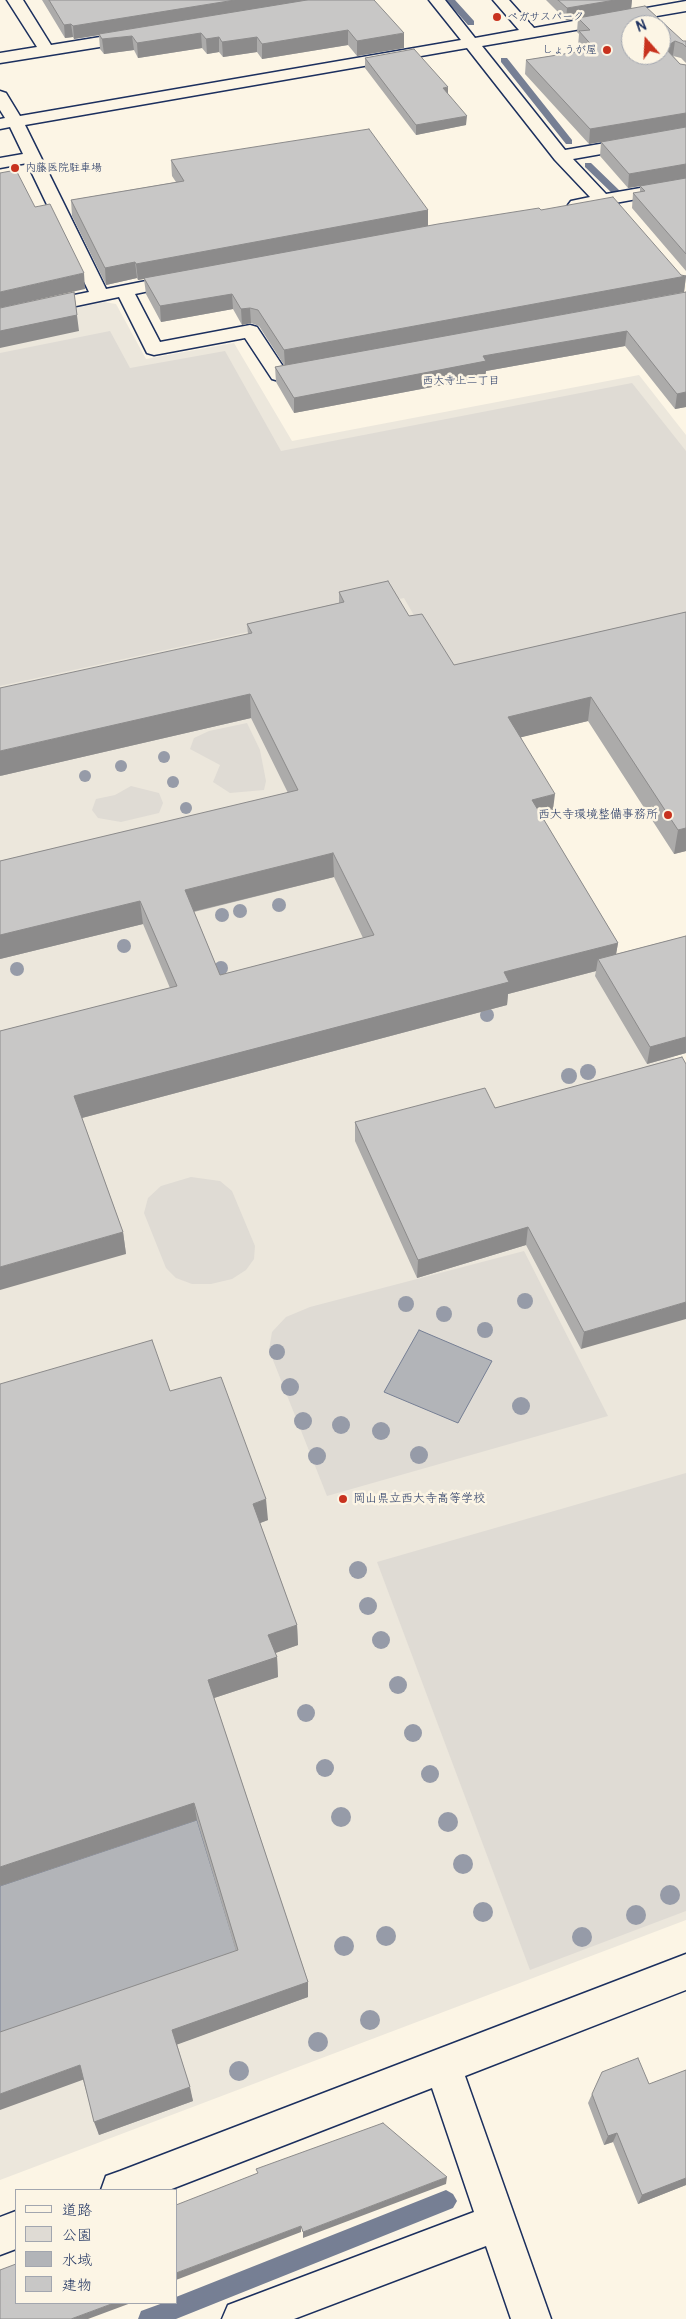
<!DOCTYPE html>
<meta charset="utf-8">
<style>
body{margin:0}
#map{position:relative;width:686px;height:2319px;overflow:hidden;background:#fcf5e5;font-family:Pangolin,"Klee One",sans-serif}
canvas{display:block}
.legend{position:absolute;left:15px;top:2189px;width:162px;height:115px;box-sizing:border-box;background:#fcf5e5;border:1px solid #a2a6af;margin:0;padding:6px 9px;list-style:none;font-size:15px;color:#1b2f5e}
.legend li{display:flex;align-items:center;gap:10px;height:25px}
.legend b{width:25px;border:1px solid #a2a6af}
.north{position:absolute;left:621px;top:15px;width:50px;height:50px;box-sizing:border-box;background:#fcf5e5;border:1px solid #a2a6af;border-radius:50%;rotate:341deg;font-size:14px;font-weight:700;line-height:20px;text-align:center;color:#1b2f5e}
.north::after{content:'';display:block;margin:auto;width:18px;height:22px;background:#c8321e;clip-path:polygon(50% 0,100% 100%,50% 72%,0 100%)}
</style>
<div id="map">
<canvas width="686" height="2319"></canvas>
<ul class="legend">
<li><b style="height:6px;background:#fcf5e5"></b>道路</li>
<li><b style="height:14px;background:#dfdbd4"></b>公園</li>
<li><b style="height:14px;background:#b2b4b8"></b>水域</li>
<li><b style="height:14px;background:#c8c7c6"></b>建物</li>
</ul>
<div class="north">N</div>
</div>
<script>
const c = document.querySelector('canvas').getContext('2d');
c.lineJoin = 'round';
function fill(path, color) { c.fillStyle = color; c.fill(path, 'evenodd'); }
const toPath = rows => new Path2D(rows.map(r => 'M' + r).join(''));
function strokePath(path, color, width, dash) { c.strokeStyle = color; c.lineWidth = width; c.lineCap = dash ? 'butt' : 'round'; c.setLineDash(dash || []); c.stroke(path); }
function write(font, color, halo, rows, align = 'center') {
  c.font = font + ' Pangolin,"Klee One",sans-serif'; c.lineWidth = 5; c.setLineDash([]); c.textBaseline = 'middle'; c.strokeStyle = halo; c.fillStyle = color; for (const [text, x, y, turn = 0] of rows) {
    c.save(); c.translate(x, y); c.rotate((+turn || 0) * Math.PI / 180); c.textAlign = isNaN(turn) ? turn : align; if (halo) c.strokeText(text, 0, 0); c.fillText(text, 0, 0); c.restore();
  }
}
const built = toPath([
 [104,302,116,304,146,359,234,343,292,441,639,375,686,435,686,628,448,682,686,1078,686,1920,0,2180,0,324]
]);
const green = toPath([
 [110,331,130,368,225,351,281,451,632,383,686,451,686,622,449,676,404,598,0,686,0,353],
 [247,723,260,750,266,781,264,790,230,793,213,782,220,765,190,749,194,738,209,731],
 [131,786,159,793,163,803,159,813,121,822,98,818,92,810,96,799,115,795],
 [191,1177,220,1181,232,1191,255,1246,254,1259,246,1270,232,1279,211,1284,192,1284,176,1278,166,1268,144,1213,148,1198,161,1186],
 [524,1251,608,1416,327,1496,269,1350,272,1332,286,1317,310,1307],
 [686,1473,686,1911,530,1970,377,1562]
]);
const water = toPath([
 [419,1330,492,1361,458,1423,384,1392,419,1330],
 [197,1820,241,1965,0,2049,0,1886,197,1820]
]);
const stream = toPath([
 [446,0,455,0,474,21,474,25,468,25,446,0],
 [501,58,507,58,572,140,572,144,566,144,501,62,501,58],
 [585,163,591,163,620,191,620,195,614,195,585,167,585,163],
 [446,2190,453,2194,457,2201,453,2208,176,2319,138,2319,141,2311,163,2303,176,2303,176,2297,446,2190]
]);
const minor = toPath([
 [7,0,23,0,51,45,137,31,145,36,137,41,0,63,0,53,37,47,7,0],
 [429,0,445,0,475,38,519,30,493,0,509,0,534,28,686,1,686,11,482,46,565,150,686,129,686,139,573,159,606,194,686,180,686,190,577,210,571,209,568,205,571,201,590,197,555,160,467,48,25,125,106,289,181,274,187,275,190,279,187,283,135,294,160,342,250,325,257,327,284,368,310,364,317,366,320,370,317,374,310,376,279,381,272,379,245,338,154,355,147,353,119,297,0,322,0,310,89,292,27,163,0,168,0,158,23,154,10,127,0,129,0,119,5,118,0,110,0,91,6,93,20,116,461,40,429,0],
 [686,1954,686,1990,465,2076,551,2319,511,2319,486,2246,294,2319,222,2319,228,2305,474,2212,432,2088,169,2190,101,2190,106,2176,120,2171,686,1954],
 [16,2211,16,2249,0,2255,0,2217,16,2211]
]);
const trees = [
 [164,757,6],
 [121,766,6],
 [85,776,6],
 [173,782,6],
 [186,808,6],
 [279,905,7],
 [240,911,7],
 [222,915,7],
 [124,946,7],
 [221,968,7],
 [17,969,7],
 [487,1015,7],
 [588,1072,8],
 [569,1076,8],
 [525,1301,8],
 [406,1304,8],
 [444,1314,8],
 [485,1330,8],
 [277,1352,8],
 [290,1387,9],
 [521,1406,9],
 [303,1421,9],
 [341,1425,9],
 [381,1431,9],
 [419,1455,9],
 [317,1456,9],
 [358,1570,9],
 [368,1606,9],
 [381,1640,9],
 [398,1685,9],
 [306,1713,9],
 [413,1733,9],
 [325,1768,9],
 [430,1774,9],
 [341,1817,10],
 [448,1822,10],
 [463,1864,10],
 [670,1895,10],
 [483,1912,10],
 [636,1915,10],
 [386,1936,10],
 [582,1937,10],
 [344,1946,10],
 [370,2020,10],
 [318,2042,10],
 [239,2071,10]
];
const wall = toPath([
 [42,0,374,0,404,48,357,56,348,45,262,59,257,52,223,57,219,52,207,54,202,48,138,58,134,50,104,54,100,49,99,35,74,39,73,37,65,38],
 [546,0,632,0,631,9,683,41,686,41,686,63,681,58,673,56,680,64,686,65,686,271,632,208,633,193,640,192,640,186,645,185,628,188,600,156,601,142,589,144,525,74,526,60,583,51,578,46,579,34,577,32,578,18,566,20],
 [365,58,448,94,466,125,416,135,365,68],
 [171,160,428,210,428,226,541,210,681,275,686,276,684,292,493,327,686,292,686,407,675,409,625,346,486,371,485,377,294,413,276,382,275,367,284,365,259,326,251,323,242,325,233,309,161,322,146,294,144,279,138,280,137,278,106,285,72,216,71,200,176,182,172,176],
 [339,592,409,616,454,665,686,612,686,851,674,854,588,721,521,737,552,818,544,820,618,943,616,954,686,936,686,1053,647,1064,595,976,596,971,508,994,507,1005,82,1118,123,1232,126,1254,0,1031,170,988,143,924,0,959,0,861,288,793,251,718,0,776,248,634,247,624,339,603],
 [334,877,363,938,220,975,194,912],
 [682,1057,581,1349,526,1245,417,1278,355,1141,355,1122,495,1108],
 [170,1391,268,1520,260,1523,297,1625,298,1645,275,1653,277,1657,278,1677,214,1698,308,1982,308,1997,177,2044,193,2101,99,2135,83,2080,236,1951,197,1820,0,1886],
 [649,2084,686,2185,638,2204,613,2142,604,2145,588,2103,592,2094]
]);
const shadedWall = toPath([
 [235,0,314,0,99,34,99,35,74,39,73,26],
 [615,0,632,0,631,9,566,20,567,8],
 [71,24,73,37,65,38,64,25],
 [348,30,348,45,262,59,262,44],
 [201,33,202,48,138,58,137,43],
 [404,33,404,48,357,56,357,41],
 [132,36,134,50,104,54,102,39],
 [219,37,219,52,207,54,206,39],
 [257,37,257,52,223,57,222,42],
 [675,41,673,55,665,60,667,46],
 [448,87,448,97,443,88],
 [686,113,686,127,589,144,590,129],
 [467,116,466,125,416,135,416,125],
 [686,164,686,179,628,188,629,174],
 [428,210,428,226,138,280,136,264],
 [135,262,137,278,106,285,105,268],
 [84,273,85,289,0,308,0,292],
 [686,276,684,292,285,366,284,350],
 [74,292,79,331,0,348,0,331],
 [232,294,233,309,161,322,160,306],
 [250,308,251,323,242,325,241,309],
 [627,331,625,346,486,371,485,377,294,413,294,398,483,356],
 [686,392,686,407,675,409,677,394],
 [250,694,251,718,0,776,0,751],
 [591,697,588,721,506,741,508,717],
 [555,794,552,818,530,824,532,800],
 [686,828,686,851,674,854,678,830],
 [333,853,334,877,187,913,185,890],
 [140,901,143,924,0,959,0,935],
 [618,943,614,966,598,959,596,971,508,994,507,1005,78,1119,74,1096,504,972],
 [686,1037,686,1053,647,1064,650,1047],
 [528,1227,526,1245,417,1278,418,1260],
 [123,1232,126,1254,0,1290,0,1267],
 [686,1302,686,1319,581,1349,584,1332],
 [266,1499,268,1520,255,1525,253,1504],
 [297,1625,298,1645,270,1655,268,1635],
 [277,1657,278,1677,211,1699,208,1680],
 [194,1803,197,1820,0,1886,0,1867],
 [308,1982,308,1997,176,2045,172,2030],
 [80,2065,85,2079,0,2110,0,2094],
 [190,2087,193,2101,99,2135,94,2122],
 [617,2133,613,2142,604,2145,608,2136],
 [447,2177,446,2184,303,2238,303,2232],
 [686,2178,686,2185,638,2204,642,2195],
 [301,2226,301,2232,176,2280,176,2273],
 [114,2303,131,2303,88,2319,71,2319]
]);
const building = toPath([
 [49,0,235,0,73,26,71,24,64,25,49,0],
 [307,0,374,0,404,33,357,41,348,30,262,44,257,37,222,42,219,37,206,39,201,33,137,43,132,36,102,39,99,34,307,0],
 [558,0,615,0,567,8,558,0],
 [645,6,683,41,686,41,686,47,683,44,675,41,667,46,666,49,680,64,686,65,686,113,590,129,526,60,595,49,579,31,590,30,578,18,645,6],
 [631,25,661,25,661,55,631,55,631,25],
 [414,49,448,87,443,88,467,116,416,125,365,58,414,49],
 [686,127,686,164,629,174,601,142,686,127],
 [369,129,428,210,136,264,135,262,105,268,71,200,184,181,171,160,369,129],
 [16,170,35,207,50,204,84,273,0,292,0,173,16,170],
 [686,178,686,254,633,193,645,191,640,186,686,178],
 [613,197,681,275,686,276,284,350,258,310,250,308,241,309,232,294,160,306,144,278,438,224,539,208,541,210,613,197],
 [74,292,77,315,0,331,0,308,74,292],
 [686,292,686,392,677,394,627,331,483,356,486,361,294,398,275,367,686,292],
 [388,581,409,616,422,614,454,665,686,612,686,828,678,830,591,697,508,717,555,794,532,800,618,943,504,972,509,982,74,1096,123,1232,0,1267,0,1031,177,986,140,901,0,935,0,861,298,790,250,694,0,751,0,688,252,633,247,624,344,602,339,592,388,581],
 [333,853,374,935,220,975,185,890,333,853],
 [686,936,686,1037,650,1047,598,959,686,936],
 [682,1057,686,1064,686,1302,584,1332,528,1227,418,1260,355,1122,485,1088,495,1108,682,1057],
 [152,1340,170,1391,221,1377,266,1499,253,1504,297,1625,268,1635,277,1657,208,1680,308,1982,172,2030,190,2087,94,2122,80,2065,0,2094,0,2032,238,1950,194,1803,0,1867,0,1384,152,1340],
 [638,2058,649,2084,686,2070,686,2178,642,2195,617,2133,608,2136,592,2094,602,2072,638,2058],
 [383,2123,447,2177,303,2232,301,2226,176,2273,176,2205,258,2173,256,2169,383,2123],
 [16,2264,16,2303,114,2303,71,2319,0,2319,0,2270,16,2264]
]);
const markers = [
 [497,17,5,"#c8321e"],
 [607,50,5,"#c8321e"],
 [15,168,5,"#c8321e"],
 [668,815,5,"#c8321e"],
 [343,1499,5,"#c8321e"]
];
const farPoinames = [
 ["ペガサスパーク",507,17],
 ["しょうが屋",597,50,"right"],
 ["内藤医院駐車場",25,168]
];
const farNeighbourhoodnames = [
 ["西大寺上二丁目",461,381]
];
const poiNames = [
 ["西大寺環境整備事務所",658,815],
 ["岡山県立西大寺高等学校",353,1499,"left"]
];
fill(built, '#ece7dc');
fill(green, '#dfdbd4');
fill(water, '#b2b4b8');
strokePath(water, '#767f94', 1);
fill(stream, '#767f94');
strokePath(minor, '#1b2f5e', 3);
fill(minor, '#fcf5e5');
c.fillStyle = '#969ba8';
for (const [x, y, r] of trees) { c.beginPath(); c.arc(x, y, r, 0, 2 * Math.PI); c.fill(); }
fill(wall, '#acabaa');
fill(shadedWall, '#8c8b8b');
fill(building, '#c8c7c6');
strokePath(building, '#8c8b8b', 1);
for (const [x, y, r, color] of markers) { const dot = new Path2D(); dot.arc(x, y, r, 0, 2 * Math.PI); c.fillStyle = color; c.fill(dot); strokePath(dot, '#fcf5e5', 2); }
write('11px', '#1b2f5e', '#fcf5e5', farPoinames, 'left');
write('11px', '#1b2f5e', '#fcf5e5', farNeighbourhoodnames);
write('12px', '#1b2f5e', '#fcf5e5', poiNames, 'right');
</script>
